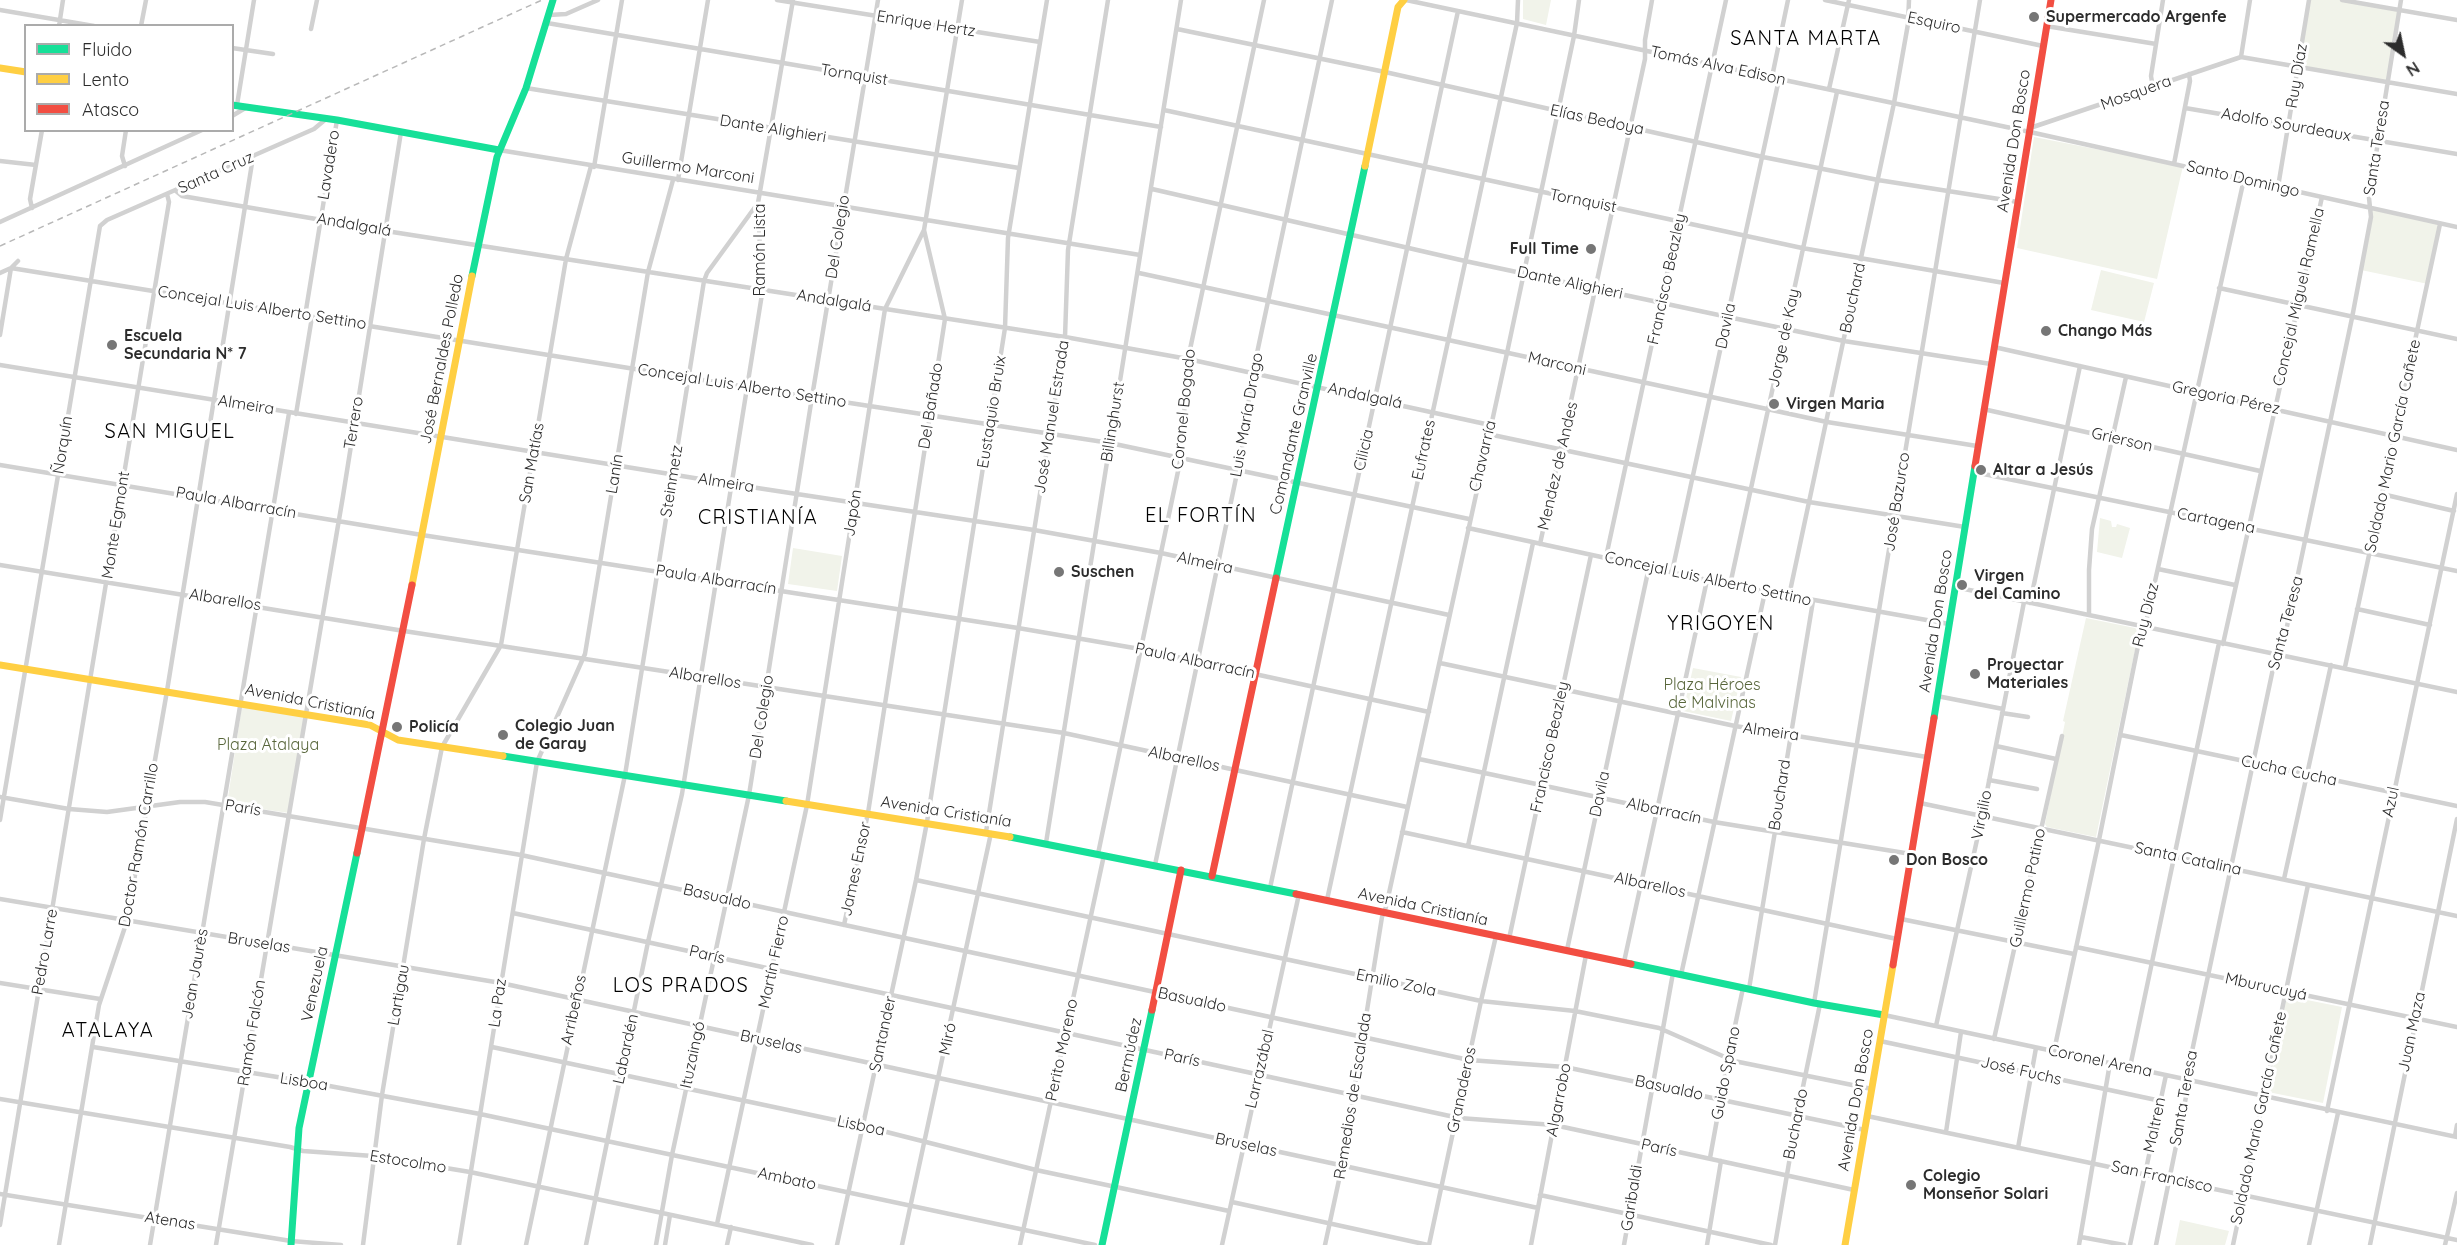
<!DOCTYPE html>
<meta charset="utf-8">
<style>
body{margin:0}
#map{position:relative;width:2457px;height:1245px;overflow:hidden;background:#fff;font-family:Quicksand,sans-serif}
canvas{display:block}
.legend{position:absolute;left:24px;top:24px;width:210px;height:108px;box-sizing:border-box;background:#fff;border:2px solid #ababab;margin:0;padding:8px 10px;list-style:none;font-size:18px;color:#2c2c2c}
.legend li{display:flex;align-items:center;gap:12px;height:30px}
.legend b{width:30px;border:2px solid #ababab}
.north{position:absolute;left:2373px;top:24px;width:60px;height:60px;-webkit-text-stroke:4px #fff;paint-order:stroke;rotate:147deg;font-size:16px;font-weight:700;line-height:24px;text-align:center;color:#2c2c2c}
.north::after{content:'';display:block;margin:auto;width:21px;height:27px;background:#2c2c2c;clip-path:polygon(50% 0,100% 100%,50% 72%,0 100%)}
</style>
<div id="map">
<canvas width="2457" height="1245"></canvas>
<ul class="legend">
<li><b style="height:8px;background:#16e098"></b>Fluido</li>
<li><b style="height:8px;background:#ffcf43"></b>Lento</li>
<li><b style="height:8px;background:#f24e42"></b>Atasco</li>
</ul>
<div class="north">N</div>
</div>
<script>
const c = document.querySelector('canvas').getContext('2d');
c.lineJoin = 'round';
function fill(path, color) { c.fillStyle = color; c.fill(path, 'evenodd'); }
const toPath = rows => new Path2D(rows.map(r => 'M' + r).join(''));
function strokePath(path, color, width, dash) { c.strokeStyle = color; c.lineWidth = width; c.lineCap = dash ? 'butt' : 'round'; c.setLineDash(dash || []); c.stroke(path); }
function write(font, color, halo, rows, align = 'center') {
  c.font = font + ' Quicksand,sans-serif'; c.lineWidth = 6; c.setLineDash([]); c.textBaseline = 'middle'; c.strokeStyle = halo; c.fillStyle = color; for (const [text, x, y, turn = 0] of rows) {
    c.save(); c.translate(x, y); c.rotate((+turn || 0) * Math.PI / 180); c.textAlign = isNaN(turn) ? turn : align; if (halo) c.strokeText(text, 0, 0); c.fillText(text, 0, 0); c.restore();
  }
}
const green = toPath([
 [1523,0,1551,0,1546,25,1523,19],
 [2309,0,2342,0,2400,10,2388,82,2298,67],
 [2034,137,2183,166,2157,279,2017,248],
 [2371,209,2440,224,2428,284,2361,270],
 [2101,270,2154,283,2144,322,2091,310],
 [2100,518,2111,521,2112,527,2116,527,2117,524,2130,528,2122,558,2097,552],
 [793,548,842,556,837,591,788,584],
 [2086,618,2135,628,2139,631,2096,837,2047,827,2045,824,2065,722,2063,721],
 [1693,668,1741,677,1731,721,1683,711],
 [242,706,305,717,289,813,227,804],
 [2287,996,2342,1007,2323,1103,2268,1092],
 [2180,1220,2229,1231,2225,1245,2175,1245]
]);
const street = toPath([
 [777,0,1040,42],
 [1406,0,2030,132,2457,227],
 [1825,0,2043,46],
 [2342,0,2457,20],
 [0,10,94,26],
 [549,15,566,14,598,0],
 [547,23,1161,127],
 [59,26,63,0],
 [141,26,146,0],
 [2046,26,2156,44],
 [311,29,317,0],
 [1177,29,1385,72,1763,157,1878,180,2018,202],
 [232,48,273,54],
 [2241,57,2250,0],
 [1772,77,1788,0],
 [526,88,1019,168],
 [2153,88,2151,76,2163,0],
 [1829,89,1849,0],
 [237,105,254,0],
 [2185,108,2457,154],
 [1164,110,1802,248,2004,283],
 [232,116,247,107],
 [2030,128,2241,57,2457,94],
 [499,150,1140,255],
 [0,161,36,165],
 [2174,164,2190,81,2189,74],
 [125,166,122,156,126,130],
 [594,167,622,0],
 [678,180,708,0],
 [2278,187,2309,0],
 [1152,189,1465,261,1728,317,1844,341,1991,364],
 [176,191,182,196,386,231,1065,337,1188,359,1490,425],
 [32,208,30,199,42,130],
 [0,222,202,130],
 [11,268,746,387,1110,443,1469,519],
 [0,273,11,268,18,261],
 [1139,273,1827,422,1977,446],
 [2219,288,2457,339],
 [305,316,337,120],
 [0,335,11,268],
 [1994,347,2457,450],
 [0,365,731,484,1034,530,1161,553,1449,615],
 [1983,409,2260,471],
 [296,414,312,317],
 [1488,434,1809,502,1965,527],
 [0,465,422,535,1018,628,1140,649,1429,712],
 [1974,472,2457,571],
 [2382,494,2454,511],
 [1468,528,1730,585,1949,624],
 [1540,544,1645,59,1645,40,1652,0],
 [1606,557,1726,0],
 [0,565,404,631,1064,733,1407,807],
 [2158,569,2235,585],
 [1672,572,1779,79],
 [1730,585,1837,92],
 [1955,587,2457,692],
 [1789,596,1894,103,1908,24,1909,0],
 [2030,603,2080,366],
 [2357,609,2430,625],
 [2089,615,2089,570,2092,529,2126,377],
 [2223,644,2322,197],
 [1440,663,1735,726,1927,757],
 [2345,667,2440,224],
 [1937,696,2003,709],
 [2002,713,2028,717],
 [2121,735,2457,806],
 [1996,746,2056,759],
 [1419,759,1714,822,1911,854],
 [1989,780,2037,789],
 [0,797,69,809,107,812,180,802,205,802,521,855,1469,1060,1565,1067,1865,1130],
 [1920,803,2457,916],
 [0,820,100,226,107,220,314,129,326,119],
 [986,832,1065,337,1068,250,1108,0],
 [1402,832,1897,939],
 [1046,843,1181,0],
 [1468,846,1533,543],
 [1098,854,1181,457,1188,359,1264,0],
 [1155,865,1241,454,1253,372,1332,0],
 [2284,879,2331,665],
 [916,880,1481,1001,1575,1011,1659,1028,1734,1061,1872,1089],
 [1270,888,1458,11],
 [0,899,501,983,1538,1208],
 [1327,900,1517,23,1518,0],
 [513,913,1459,1118,1554,1125,1854,1190],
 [1901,919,2074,954],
 [844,925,868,813,945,319,924,230,962,0],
 [1509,939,1591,555],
 [2076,947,2457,1027],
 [1567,950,1649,567],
 [1624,962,1707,580],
 [1681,975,1765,592],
 [0,983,100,999],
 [1749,989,1813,601],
 [1814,1003,1980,0],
 [1884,1015,2457,1137],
 [1936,1026,1982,817,2024,602],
 [1994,1039,2062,736],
 [1880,1041,2161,1101],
 [93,1047,308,1082,480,1114,1095,1245],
 [492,1047,863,1126,1036,1170,1229,1211],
 [2054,1051,2099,840,2141,631,2146,622,2244,179],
 [2130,1067,2219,643],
 [0,1099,290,1147,303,1151,373,1156,470,1172,812,1245],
 [2327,1111,2457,494],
 [1867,1116,2457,1240],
 [1946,1132,1961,1032],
 [2455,1136,2457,1125],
 [2018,1148,2036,1048],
 [1710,1158,1728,1059,1743,988],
 [0,1194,291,1241,341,1245],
 [1540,1195,1771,1245],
 [1232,1202,1428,1245],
 [717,1224,807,805,885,309,924,230],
 [0,1225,169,202,167,194],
 [2081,1237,2124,1245],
 [59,1245,99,1005,127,921,167,691,253,157],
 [150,1245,289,413],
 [216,1245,343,496,401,132],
 [363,1245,382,1095,424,839,442,747,501,645,566,259,591,166],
 [459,1245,537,762,585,654,648,272,673,180],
 [526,1245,625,775,704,281,707,273,758,203],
 [586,1245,648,942,682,794,762,294,758,203,793,0],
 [656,1245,672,1155,749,795,812,397,878,0],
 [665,1245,670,1215],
 [727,1245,731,1227],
 [837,1245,916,880,927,822,1005,328,1008,238,1047,0],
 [902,1245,991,833],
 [1020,1245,1104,855],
 [1222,1245,1299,894],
 [1325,1245,1342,1166,1382,917,1386,907,1507,353,1574,36,1579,0],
 [1429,1245,1481,1001,1496,936],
 [1531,1245,1586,955],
 [1624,1245,1673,973],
 [1707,1245,1721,1161],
 [1775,1245,1797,1116,1820,1004],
 [2079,1245,2110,1063],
 [2130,1245,2166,1075],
 [2156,1245,2188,1087,2187,1075,2274,664,2282,650,2352,318,2371,217,2369,198,2401,0],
 [2233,1245,2308,885],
 [2309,1245,2338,1113],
 [2370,1245,2457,819],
 [2445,1245,2457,1193]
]);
const fast = toPath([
 [232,105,337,120,499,150],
 [472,276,497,157,526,88,553,0],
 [1276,578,1365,166],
 [1934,718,1975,466],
 [503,756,786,801],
 [1010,837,1296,894],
 [1631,964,1814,1003,1884,1015],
 [291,1245,299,1128,357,853],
 [1102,1245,1152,1010]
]);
const slow = toPath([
 [0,68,26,72],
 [1365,166,1398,7,1404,0],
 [412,585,472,276],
 [0,665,370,725,398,740,503,756],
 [786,801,1010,837],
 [1845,1245,1893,965]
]);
const jam = toPath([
 [1975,466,2051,0],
 [357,853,412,585],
 [1212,876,1276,578],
 [1296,894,1631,964],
 [1893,965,1934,718],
 [1152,1010,1181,870]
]);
const rail = toPath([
 [0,246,542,0]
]);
const markers = [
 [2034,17,6,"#767676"],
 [1591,249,6,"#767676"],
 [2046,331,6,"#767676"],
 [112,345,6,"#767676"],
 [1774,404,6,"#767676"],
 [1981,470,6,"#767676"],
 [1059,572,6,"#767676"],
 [1962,585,6,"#767676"],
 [1975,674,6,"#767676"],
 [397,727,6,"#767676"],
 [503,735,6,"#767676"],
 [1894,860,6,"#767676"],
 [1911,1185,6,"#767676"]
];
const poiNames = [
 ["Supermercado Argenfe",2046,17],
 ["Full Time",1579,249,"right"],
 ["Chango Más",2058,331],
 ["Escuela",124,336],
 ["Secundaria N* 7",124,354],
 ["Virgen Maria",1786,404],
 ["Altar a Jesús",1993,470],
 ["Suschen",1071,572],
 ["Virgen",1974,576],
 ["del Camino",1974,594],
 ["Proyectar",1987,665],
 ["Materiales",1987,683],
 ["Colegio Juan",515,726],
 ["de Garay",515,744],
 ["Policía",409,727],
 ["Don Bosco",1906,860],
 ["Colegio",1923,1176],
 ["Monseñor Solari",1923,1194]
];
const streetNames = [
 ["Esquiro",1934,23,12],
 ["Enrique Hertz",926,24,9],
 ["Tomás Alva Edison",1718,66,12],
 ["Tornquist",854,75,9],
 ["Ruy Díaz",2297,76,-81],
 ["Mosquera",2136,93,-20],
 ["Elías Bedoya",1597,120,12],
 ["Adolfo Sourdeaux",2286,125,10],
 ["Dante Alighieri",773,129,9],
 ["Avenida Don Bosco",2014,141,-81],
 ["Santa Teresa",2377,148,-81],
 ["Lavadero",329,165,-81],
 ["Guillermo Marconi",688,168,9],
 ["Santa Cruz",216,173,-24],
 ["Santo Domingo",2243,179,13],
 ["Tornquist",1583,201,11],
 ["Andalgalá",354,225,10],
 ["Del Colegio",838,237,-81],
 ["Ramón Lista",760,250,-90],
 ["Francisco Beazley",1667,279,-78],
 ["Dante Alighieri",1570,283,12],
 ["Concejal Miguel Ramella",2299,297,-77],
 ["Bouchard",1853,298,-78],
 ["Andalgalá",834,301,9],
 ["Concejal Luis Alberto Settino",262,308,9],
 ["Davila",1726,326,-78],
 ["Jorge de Kay",1784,338,-78],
 ["José Bernaldes Polledo",442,359,-79],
 ["Marconi",1557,364,13],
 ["Concejal Luis Alberto Settino",742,386,9],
 ["Andalgalá",1365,396,12],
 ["Gregoria Pérez",2226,398,12],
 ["Almeira",246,405,9],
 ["Del Bañado",931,406,-81],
 ["Coronel Bogado",1184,409,-84],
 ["Eustaquio Bruix",992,412,-81],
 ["Luis María Drago",1247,415,-80],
 ["José Manuel Estrada",1052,417,-81],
 ["Billinghurst",1113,422,-81],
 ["Terrero",354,423,-81],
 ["Comandante Granville",1294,434,-77],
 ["Grierson",2122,440,13],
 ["Ñorquín",63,445,-81],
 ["Soldado Mario García Cañete",2393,446,-78],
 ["Cilicia",1364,450,-77],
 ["Eufrates",1424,450,-78],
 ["Chavarría",1483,456,-77],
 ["San Matías",532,463,-80],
 ["Mendez de Andes",1558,466,-77],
 ["Lanín",615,474,-81],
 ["Steinmetz",672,481,-81],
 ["Almeira",726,483,9],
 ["José Bazurco",1897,502,-81],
 ["Paula Albarracín",236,503,10],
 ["Japón",853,513,-81],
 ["Cartagena",2216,521,11],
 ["Monte Egmont",116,525,-81],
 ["Almeira",1205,563,12],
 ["Concejal Luis Alberto Settino",1708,579,12],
 ["Paula Albarracín",716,580,9],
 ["Albarellos",225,600,9],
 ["Ruy Díaz",2146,615,-76],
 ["Avenida Don Bosco",1936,621,-81],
 ["Santa Teresa",2286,623,-75],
 ["Paula Albarracín",1195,661,12],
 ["Albarellos",705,678,9],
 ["Avenida Cristianía",310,702,11],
 ["Del Colegio",762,717,-81],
 ["Almeira",1771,732,8],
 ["Francisco Beazley",1550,747,-78],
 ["Albarellos",1184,759,12],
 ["Cucha Cucha",2289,771,12],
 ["Davila",1600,794,-78],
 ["Bouchard",1780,795,-81],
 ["Azul",2391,802,-78],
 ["París",243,808,9],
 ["Albarracín",1664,811,12],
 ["Avenida Cristianía",946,812,9],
 ["Virgilio",1982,815,-79],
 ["Doctor Ramón Carrillo",139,845,-80],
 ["Santa Catalina",2188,859,12],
 ["James Ensor",856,869,-78],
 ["Albarellos",1650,885,12],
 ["Guillermo Patino",2028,888,-78],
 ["Basualdo",717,897,13],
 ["Avenida Cristianía",1423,907,12],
 ["Bruselas",259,943,9],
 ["Pedro Larre",45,952,-80],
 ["París",707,955,13],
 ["Martín Fierro",774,962,-78],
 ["Jean Jaurès",195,974,-80],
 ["Emilio Zola",1396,983,12],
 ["Venezuela",315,984,-78],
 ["Mburucuyá",2266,987,12],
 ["Lartigau",399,995,-80],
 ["Basualdo",1192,1000,12],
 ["La Paz",498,1003,-82],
 ["Arribeños",574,1010,-78],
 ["Juan Maza",2412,1032,-78],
 ["Ramón Falcón",252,1033,-81],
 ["Santander",883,1034,-78],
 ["Miró",948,1039,-78],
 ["Bruselas",771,1042,12],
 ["Labardén",626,1049,-78],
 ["Perito Moreno",1062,1050,-78],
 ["Ituzaingó",693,1055,-78],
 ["Bermúdez",1129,1055,-78],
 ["París",1182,1058,12],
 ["Coronel Arena",2100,1061,12],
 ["Larrazábal",1260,1069,-77],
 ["José Fuchs",2021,1071,13],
 ["Guido Spano",1726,1073,-79],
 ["Lisboa",304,1082,9],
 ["Basualdo",1669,1088,12],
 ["Granaderos",1462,1090,-78],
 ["Remedios de Escalada",1353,1096,-81],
 ["Santa Teresa",2184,1098,-80],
 ["Algarrobo",1559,1100,-79],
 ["Avenida Don Bosco",1856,1100,-80],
 ["Soldado Mario García Cañete",2259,1118,-78],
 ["Buchardo",1796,1124,-79],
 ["Maltren",2155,1125,-78],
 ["Lisboa",861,1126,12],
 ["Bruselas",1246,1145,12],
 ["París",1659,1148,12],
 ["Estocolmo",408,1162,9],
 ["San Francisco",2162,1177,12],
 ["Ambato",787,1179,12],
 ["Garibaldi",1632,1198,-81],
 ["Atenas",170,1221,9]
];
const parkNames = [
 ["Plaza Héroes",1712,685],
 ["de Malvinas",1712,703],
 ["Plaza Atalaya",268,745]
];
const quarterNames = [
 ["SANTA MARTA",1806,39],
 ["SAN MIGUEL",170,432],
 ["EL FORTÍN",1201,516],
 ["CRISTIANÍA",758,518],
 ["YRIGOYEN",1721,624],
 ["LOS PRADOS",681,986],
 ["ATALAYA",108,1031]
];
fill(green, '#f1f3ea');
strokePath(street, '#d1d1d1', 4.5);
strokePath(fast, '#16e098', 7);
strokePath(slow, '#ffcf43', 7);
strokePath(jam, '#f24e42', 7);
strokePath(rail, '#b8b8b8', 1.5, [6, 4.5]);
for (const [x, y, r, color] of markers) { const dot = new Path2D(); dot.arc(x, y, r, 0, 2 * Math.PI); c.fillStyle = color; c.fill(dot); strokePath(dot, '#fff', 2); }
write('bold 16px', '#2c2c2c', '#fff', poiNames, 'left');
write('16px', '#2c2c2c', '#fff', streetNames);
write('16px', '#58663b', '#fff', parkNames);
c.letterSpacing = '1.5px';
write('20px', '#000', '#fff', quarterNames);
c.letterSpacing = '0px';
</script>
